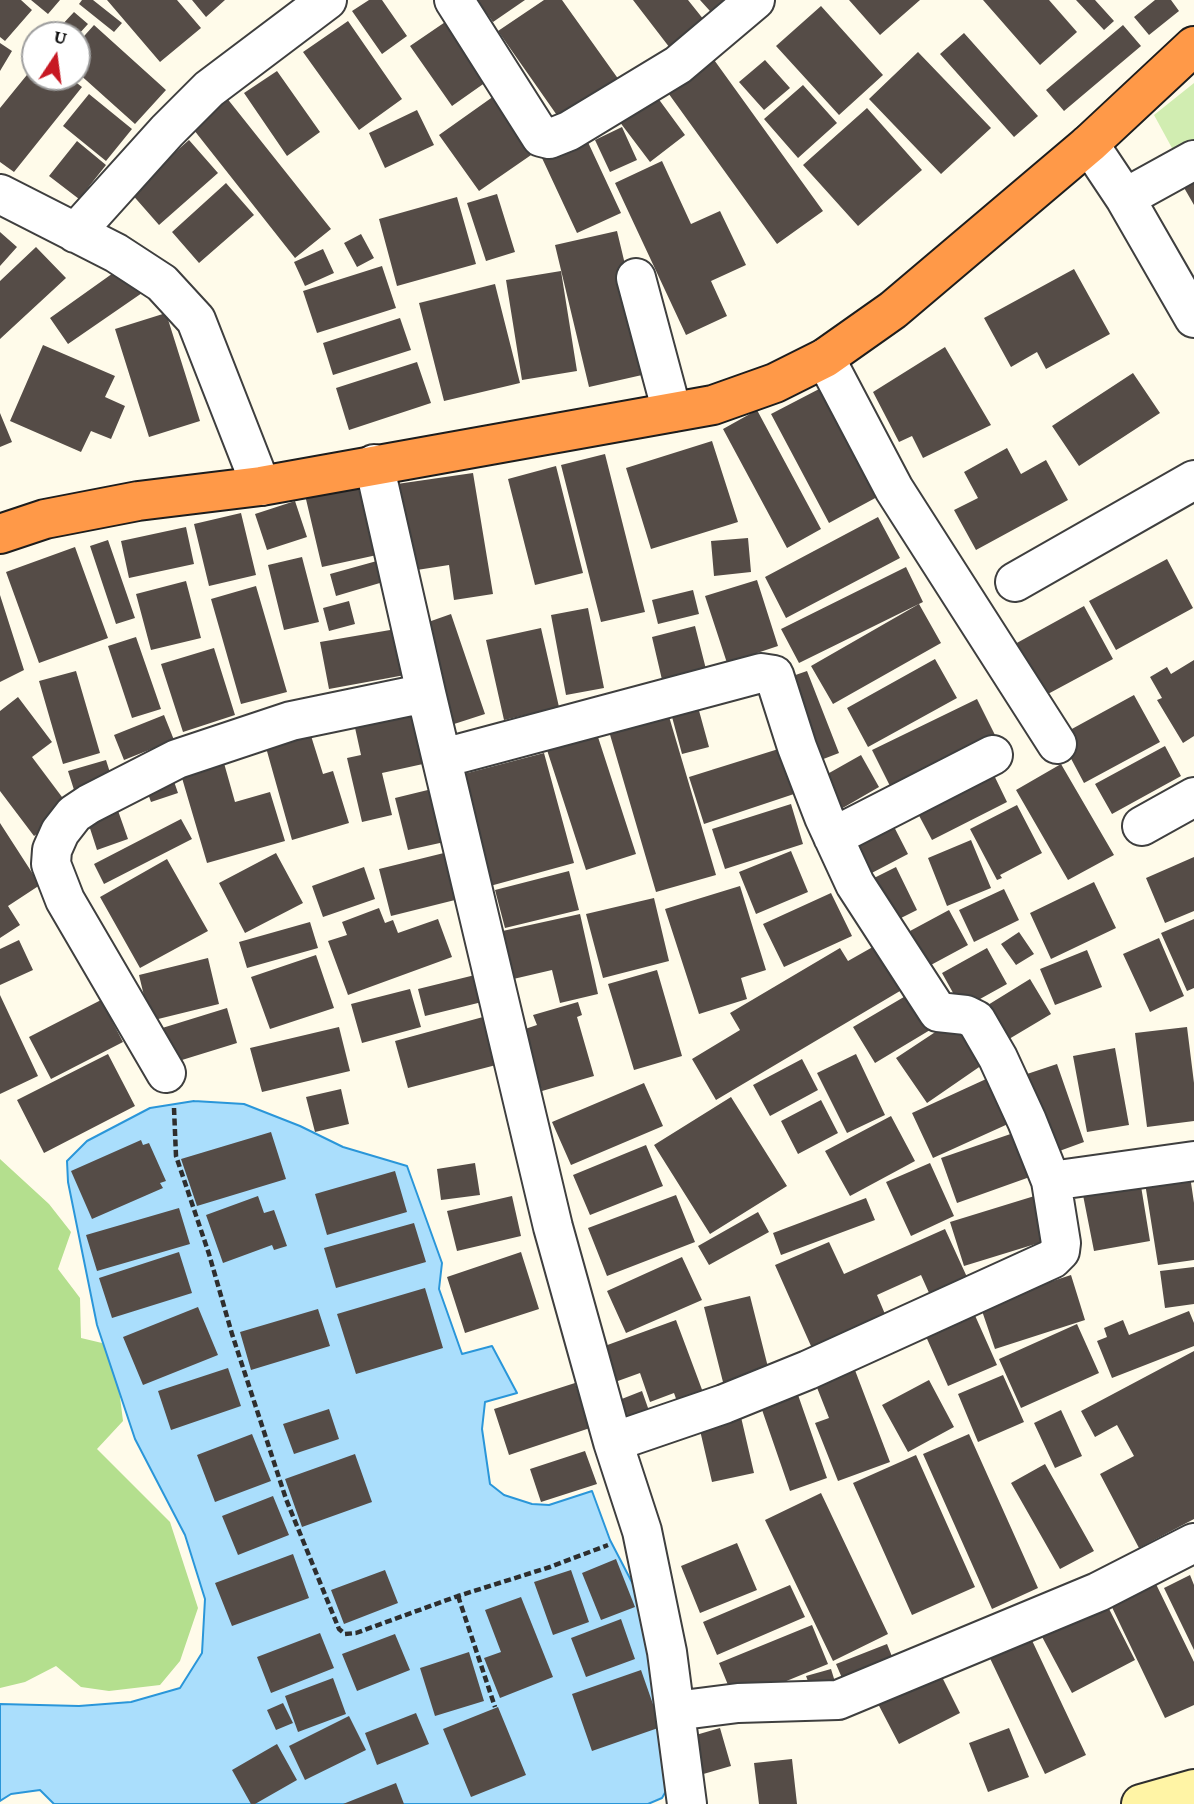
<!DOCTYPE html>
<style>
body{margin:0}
#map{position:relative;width:1194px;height:1804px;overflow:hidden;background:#fffbea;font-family:"Crimson Pro",serif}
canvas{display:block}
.north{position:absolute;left:21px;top:21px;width:70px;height:70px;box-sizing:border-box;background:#fff;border:2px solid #9e9e9e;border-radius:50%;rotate:13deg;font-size:19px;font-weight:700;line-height:28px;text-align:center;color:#0c0c0c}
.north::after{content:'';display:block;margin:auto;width:24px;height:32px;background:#c71823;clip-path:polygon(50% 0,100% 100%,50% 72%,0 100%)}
</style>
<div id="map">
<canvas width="1194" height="1804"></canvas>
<div class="north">U</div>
</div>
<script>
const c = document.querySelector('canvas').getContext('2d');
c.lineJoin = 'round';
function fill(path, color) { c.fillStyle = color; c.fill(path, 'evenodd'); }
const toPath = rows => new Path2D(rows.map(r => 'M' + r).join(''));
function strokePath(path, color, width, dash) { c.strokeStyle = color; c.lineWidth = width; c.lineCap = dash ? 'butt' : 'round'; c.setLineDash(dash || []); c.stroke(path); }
const green = toPath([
 [1194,83,1194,150,1178,159,1154,115]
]);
const forest = toPath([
 [0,1159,49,1204,71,1232,58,1269,80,1298,81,1338,102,1343,116,1365,123,1421,97,1449,170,1522,198,1608,180,1661,160,1685,109,1691,81,1687,56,1666,25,1682,0,1688]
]);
const water = toPath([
 [194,1101,244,1104,300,1126,343,1147,407,1166,442,1263,439,1289,462,1354,492,1346,517,1393,485,1402,482,1429,490,1484,504,1495,532,1504,549,1505,592,1491,610,1540,636,1590,667,1746,666,1791,662,1798,648,1804,54,1804,40,1790,11,1794,0,1801,0,1704,79,1706,131,1702,180,1688,202,1653,205,1599,185,1535,135,1439,97,1325,68,1182,67,1161,87,1141,150,1108,194,1101]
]);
const building = toPath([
 [0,0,21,0,32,10,5,41,0,37],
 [31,0,60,0,48,14],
 [82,0,93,0,122,23,114,32,79,4],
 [107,0,177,0,201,28,160,62],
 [192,0,225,0,206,17],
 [369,0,382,0,407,36,382,54,352,11],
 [477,0,525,0,493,22],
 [544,0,562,0,619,80,561,121,498,31],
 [633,0,688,0,708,25,673,52],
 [700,0,743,0,719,21],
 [849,0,920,0,880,35],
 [983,0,1049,0,1077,32,1040,65],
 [1076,0,1095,0,1114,21,1104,30],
 [1155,0,1171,0,1179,11,1149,35,1134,17],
 [821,6,883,75,839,115,776,46],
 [74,12,88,24,78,35,69,35,60,27],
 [454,16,496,75,452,106,410,46],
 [348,21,402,99,359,130,303,52],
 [94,25,166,90,135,124,77,72,77,44],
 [1123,25,1141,46,1064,111,1046,90],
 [964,33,1038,116,1014,137,940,54],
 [0,43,12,51,0,71],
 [918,52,991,128,941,174,869,99],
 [712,57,823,211,777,244,666,90],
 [765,60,790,88,764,110,739,82],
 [35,65,35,77,69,77,82,87,14,172,0,162,0,108],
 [277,71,320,132,287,156,244,93],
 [803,85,837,123,798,158,764,119],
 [652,90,685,135,650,162,616,117],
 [89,94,132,129,106,161,63,126],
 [494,96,534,153,479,191,439,135],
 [226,97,331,229,295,258,190,125],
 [867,108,922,170,858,226,803,165],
 [417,110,434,145,385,168,369,133],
 [622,127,637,160,610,172,595,140],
 [586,138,621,213,577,233,542,158],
 [189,140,218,173,159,225,130,192],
 [77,141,106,165,79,199,49,176],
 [662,161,691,224,720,211,746,265,711,281,727,316,686,335,615,183],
 [1194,170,1194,205,1179,179],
 [226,183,254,215,199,263,172,232],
 [497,194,515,252,486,261,467,203],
 [457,197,476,264,397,286,379,219],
 [617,231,651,373,589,387,555,245],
 [0,232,17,247,0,266],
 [361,234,374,258,357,267,344,243],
 [36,247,66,278,0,339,0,281],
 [323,249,334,273,305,286,294,262],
 [123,266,142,293,68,344,50,318],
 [382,266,396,308,317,333,303,291],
 [1074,269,1110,334,1046,369,1037,352,1011,367,984,318],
 [561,271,577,371,522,380,506,280],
 [495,284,520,383,444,401,419,303],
 [166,313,200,421,149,437,115,329],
 [400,318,411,350,333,375,323,343],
 [43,345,115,376,105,397,125,406,111,439,91,431,81,452,10,421],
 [945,347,991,425,923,458,912,436,899,442,873,392],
 [417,362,431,403,349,430,336,388],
 [1133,373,1160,413,1079,466,1052,426],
 [821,388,879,496,829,523,771,414],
 [757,410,821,529,787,548,723,429],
 [0,413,12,442,0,447],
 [712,441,738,522,651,549,626,468],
 [1007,448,1021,474,1046,460,1068,500,976,550,954,510,978,498,964,472],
 [605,454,645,612,601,622,561,465],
 [556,466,583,573,535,585,508,479],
 [473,473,493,594,454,600,449,565,404,572,390,485],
 [369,481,386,553,322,567,305,495],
 [295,501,307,537,267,550,255,514],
 [241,513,256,575,209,586,194,524],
 [878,517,900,558,786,618,765,577],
 [186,527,194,564,129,578,121,541],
 [748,538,751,572,714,576,711,541],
 [108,540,135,618,116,624,90,546],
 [75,547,108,638,39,663,6,572],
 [302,557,319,622,284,630,268,565],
 [384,559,390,580,336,596,330,574],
 [1167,559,1193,608,1116,650,1089,601],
 [906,567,923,602,799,663,781,629],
 [757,580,778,646,727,663,705,596],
 [186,581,201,638,151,650,136,594],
 [256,586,287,692,241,704,211,599],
 [693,590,699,614,658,624,652,600],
 [0,595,24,670,0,682],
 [349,601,355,624,329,631,323,608],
 [919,604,941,643,833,704,811,666],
 [1084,606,1113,659,1033,702,1004,650],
 [588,608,604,688,566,695,551,615],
 [451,614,485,714,451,725,417,626],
 [695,626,707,673,663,684,652,637],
 [541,628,559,707,504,720,486,640],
 [396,629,405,675,329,689,320,642],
 [136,637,161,709,132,718,108,646],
 [214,648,235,715,183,732,161,664],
 [935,659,957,698,868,747,847,708],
 [1194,660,1194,736,1183,743,1157,700,1162,698,1150,677,1167,667,1171,674],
 [76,671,100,753,63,764,39,681],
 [807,671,839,753,813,763,781,680],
 [1134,695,1160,742,1084,783,1059,736],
 [695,696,709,747,682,754,668,702],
 [18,697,52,742,32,757,71,809,34,836,0,791,0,711],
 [977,699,998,741,893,792,872,750],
 [409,702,423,764,382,773,392,815,362,822,347,758,361,755,352,714],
 [665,703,716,875,656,892,606,721],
 [164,715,174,740,124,760,114,735],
 [307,723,323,774,333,771,349,823,292,840,263,737],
 [597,734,636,854,586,870,547,750],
 [788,746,803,791,704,824,689,777],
 [1165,746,1181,776,1112,814,1095,784],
 [220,749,235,802,270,792,285,841,207,863,177,761],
 [544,753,574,863,490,886,460,775],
 [861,755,879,787,834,813,815,781],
 [106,760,113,782,75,793,68,771],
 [1061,764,1114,855,1068,880,1016,790],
 [169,767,178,793,151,802,142,777],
 [991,769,1007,802,932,840,915,808],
 [436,788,449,841,408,850,395,798],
 [791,804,803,844,725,869,712,829],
 [116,805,128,839,97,850,86,816],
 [1017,805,1042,853,1000,875,1002,878,997,880,970,829],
 [888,815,908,854,866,876,846,837],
 [181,819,192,839,104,884,94,864],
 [0,823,40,885,8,906,20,925,0,938],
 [971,840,991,888,947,906,928,858],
 [452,851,463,898,391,916,379,869],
 [791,851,808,892,756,914,739,872],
 [276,853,303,903,245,933,219,883],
 [1194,857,1194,911,1165,923,1146,878],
 [167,859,208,931,140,968,100,897],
 [364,867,375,899,323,917,312,886],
 [896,867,917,910,893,922,872,879],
 [569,871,579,910,505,928,495,890],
 [1094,882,1116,928,1051,959,1030,913],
 [740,886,766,970,741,978,747,999,699,1014,665,909],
 [1004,889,1019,920,974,942,959,910],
 [831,893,852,936,784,967,763,924],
 [654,898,669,961,603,978,586,914],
 [379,908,385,923,393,920,398,933,438,919,452,957,348,995,328,941,347,935,342,922],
 [949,910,968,945,929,966,910,931],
 [580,914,598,994,560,1003,552,970,509,980,498,932],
 [1194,919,1194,988,1187,991,1161,933],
 [310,922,318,948,247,968,239,942],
 [1019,932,1034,954,1016,965,1001,944],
 [1159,938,1184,996,1150,1012,1123,954],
 [19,940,33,970,0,985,0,949],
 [878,944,905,988,716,1100,692,1059,740,1030,730,1013,840,948,848,961],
 [987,948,1007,984,962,1009,942,973],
 [1087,950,1102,987,1055,1005,1040,969],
 [316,955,334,1008,270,1029,251,977],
 [208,958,219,1004,150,1021,139,975],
 [657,970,682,1056,634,1070,608,984],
 [475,975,482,1002,425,1016,418,989],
 [1030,979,1051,1014,1004,1042,983,1008],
 [410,989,421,1027,362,1043,351,1004],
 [914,991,935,1027,875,1063,853,1027],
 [0,995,38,1076,0,1094],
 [101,1000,123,1042,51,1079,29,1037],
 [578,1002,582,1015,577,1017,594,1076,542,1091,536,1073,517,1051,530,1047,525,1029,537,1025,533,1015],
 [227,1008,237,1043,169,1064,159,1029],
 [483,1017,496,1065,408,1088,395,1041],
 [955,1019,985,1063,927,1103,896,1058],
 [339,1027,350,1071,262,1092,250,1048],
 [1187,1027,1194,1083,1194,1121,1147,1127,1135,1033],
 [1115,1048,1129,1125,1087,1132,1073,1056],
 [108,1054,135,1106,44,1153,17,1100],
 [856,1054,885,1115,847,1133,817,1073],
 [802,1059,818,1090,770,1116,753,1085],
 [1057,1064,1084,1142,1054,1153,1027,1074],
 [997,1074,1019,1119,933,1158,912,1113],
 [644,1083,663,1126,571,1165,552,1122],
 [341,1089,349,1124,315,1132,306,1097],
 [731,1097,787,1186,710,1234,654,1145],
 [821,1100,838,1133,798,1154,781,1121],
 [891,1116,915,1161,850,1196,825,1151],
 [1025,1129,1041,1173,957,1203,941,1158],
 [271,1132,286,1179,197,1206,181,1159],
 [141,1140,143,1145,149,1143,166,1181,160,1183,163,1188,92,1219,71,1171],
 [646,1145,663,1186,590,1215,573,1175],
 [475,1163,480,1195,441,1200,437,1169],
 [930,1163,954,1216,911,1236,886,1182],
 [395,1171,407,1212,327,1235,315,1194],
 [1190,1176,1194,1203,1194,1260,1158,1265,1145,1183],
 [1140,1180,1150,1241,1094,1251,1082,1190],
 [1041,1194,1055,1238,964,1266,950,1222],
 [676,1195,695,1242,607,1276,588,1228],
 [258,1196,264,1213,274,1210,287,1246,274,1250,272,1245,223,1263,206,1215],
 [512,1196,521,1236,457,1251,447,1211],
 [866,1198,875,1220,781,1255,773,1233],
 [179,1208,190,1244,97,1271,86,1235],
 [758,1212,769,1232,709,1265,698,1246],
 [414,1223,426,1262,336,1288,324,1248],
 [945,1229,972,1288,934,1304,921,1275,877,1295,890,1326,815,1355,775,1265,829,1242,844,1274],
 [179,1252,192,1293,112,1318,99,1278],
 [521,1252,539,1309,465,1333,447,1277],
 [682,1257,702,1300,626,1333,607,1291],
 [1194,1267,1194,1304,1165,1308,1160,1271],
 [1071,1275,1085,1320,995,1349,980,1305],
 [425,1288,443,1348,356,1374,337,1314],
 [750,1296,771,1379,725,1390,704,1307],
 [198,1307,218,1355,143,1385,123,1337],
 [318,1309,330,1346,251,1370,240,1332],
 [973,1311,997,1365,948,1386,924,1332],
 [1189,1311,1194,1323,1194,1346,1112,1378,1097,1341,1107,1337,1104,1328,1123,1320,1129,1335],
 [676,1320,707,1403,681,1413,674,1393,650,1402,640,1373,604,1386,591,1351],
 [1077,1324,1099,1373,1021,1408,999,1359],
 [1194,1351,1194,1519,1139,1548,1100,1474,1134,1456,1117,1425,1095,1437,1081,1411],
 [853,1365,890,1462,838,1481,815,1423,829,1418,814,1380],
 [228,1368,241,1406,171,1430,158,1391],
 [1003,1375,1024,1422,978,1442,958,1394],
 [929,1380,954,1427,908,1452,882,1405],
 [575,1383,590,1428,509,1455,494,1409],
 [642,1391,653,1422,621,1434,609,1404],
 [797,1392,827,1478,790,1491,760,1404],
 [329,1409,339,1439,294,1454,283,1424],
 [1061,1410,1082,1456,1055,1468,1034,1423],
 [741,1417,754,1473,712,1482,699,1426],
 [252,1434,271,1481,215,1502,197,1455],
 [969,1434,1038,1588,992,1609,923,1454],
 [585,1451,597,1484,541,1502,530,1469],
 [355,1454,372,1502,302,1527,285,1479],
 [916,1455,975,1587,912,1615,853,1483],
 [1045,1464,1094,1551,1060,1569,1011,1483],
 [821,1493,888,1634,833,1661,765,1520],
 [273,1496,289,1535,238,1555,222,1516],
 [737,1543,757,1590,700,1613,681,1566],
 [293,1554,309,1598,232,1626,215,1583],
 [616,1559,635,1607,601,1620,582,1573],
 [385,1570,398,1603,344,1624,331,1590],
 [571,1570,589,1622,553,1635,534,1582],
 [1190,1575,1194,1585,1194,1650,1164,1588],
 [1154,1580,1194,1662,1194,1705,1165,1718,1109,1601],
 [790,1585,805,1617,717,1655,703,1622],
 [521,1597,553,1677,500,1698,484,1658,501,1652,485,1610],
 [1104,1599,1135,1660,1072,1693,1040,1633],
 [621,1619,635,1659,586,1677,571,1638],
 [812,1625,828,1664,735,1702,719,1663],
 [1028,1632,1086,1755,1045,1774,987,1652],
 [320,1633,334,1668,271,1693,257,1657],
 [395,1634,410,1670,357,1691,342,1654],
 [887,1644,893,1659,842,1678,836,1664],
 [469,1652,484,1701,435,1716,420,1668],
 [831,1669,836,1685,812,1692,806,1676],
 [938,1669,960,1713,899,1744,876,1700],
 [641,1670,661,1727,592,1751,572,1694],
 [333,1678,346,1714,298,1732,285,1696],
 [283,1703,293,1723,276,1730,267,1710],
 [498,1707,526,1775,471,1797,443,1729],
 [416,1713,429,1744,377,1765,365,1733],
 [349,1716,366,1750,305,1780,289,1746],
 [720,1728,731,1766,693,1777,682,1739],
 [1009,1728,1029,1777,988,1792,969,1743],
 [277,1744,297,1780,255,1804,251,1804,232,1770],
 [792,1759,797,1804,759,1804,754,1763],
 [396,1783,404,1804,343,1804]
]);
const path = toPath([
 [174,1108,176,1156,209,1254,232,1334,286,1499,339,1629,345,1634,356,1633,458,1596,550,1567,608,1545],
 [458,1596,495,1707]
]);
const street = toPath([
 [454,0,541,137,549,139,569,131,678,65,755,0],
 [1089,144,1125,198,1194,318],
 [0,194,116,253,162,283,196,320,261,486],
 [1125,198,1194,160],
 [75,233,167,131,209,89,327,0],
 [636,278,672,412],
 [825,358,894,489,1057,744],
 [374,464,426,693,553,1227,613,1442,642,1531,667,1652,687,1804],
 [1015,582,1194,480],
 [443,758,761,673,774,675,797,747,824,817,855,884,938,1012,966,1015,976,1020,998,1058,1027,1121,1051,1181,1194,1161],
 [1142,826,1194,797],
 [833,837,993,755],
 [166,1073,65,900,51,864,52,850,60,832,74,814,89,804,177,759,291,721,426,693],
 [613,1442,724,1404,808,1370,1052,1259,1060,1251,1061,1243,1051,1181],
 [675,1711,738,1703,838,1700,1098,1592,1194,1543]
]);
const secondary = toPath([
 [1141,1804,1194,1789]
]);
const highway = toPath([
 [0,534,45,519,138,501,261,486,713,405,775,383,825,358,893,310,1089,144,1194,46]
]);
fill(green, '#d1edb1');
fill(forest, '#b4df8e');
fill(water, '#aadefc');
strokePath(water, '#2a96d9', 2);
fill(building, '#554c47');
strokePath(street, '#3f3f3f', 42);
strokePath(secondary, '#2e2e2e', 42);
strokePath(highway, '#1d1d1d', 42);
strokePath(path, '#2e2e2e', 4.5, [7, 3.5]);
strokePath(street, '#fff', 38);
strokePath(secondary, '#fff4a5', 38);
strokePath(highway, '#ff9948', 38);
</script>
